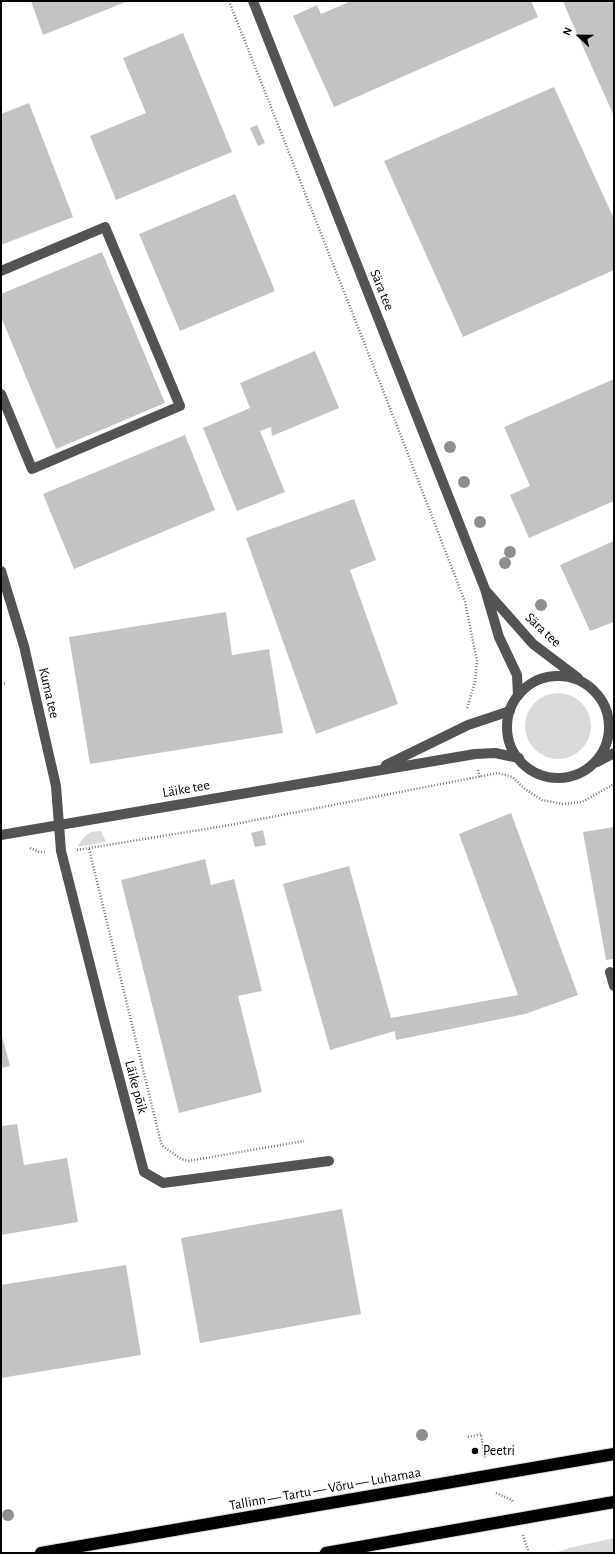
<!DOCTYPE html>
<meta charset="utf-8">
<style>
body{margin:0}
#map{position:relative;width:615px;height:1554px;overflow:hidden;background:#fff;font-family:"Alegreya Sans",sans-serif}
canvas{display:block}
.frame{position:absolute;inset:0;border:2px solid #000;pointer-events:none}
.north{position:absolute;left:559px;top:16px;width:40px;height:40px;-webkit-text-stroke:3px #fff;paint-order:stroke;rotate:292deg;font-size:11px;font-weight:700;line-height:16px;text-align:center;color:#000}
.north::after{content:'';display:block;margin:auto;width:14px;height:18px;background:#000;clip-path:polygon(50% 0,100% 100%,50% 72%,0 100%)}
</style>
<div id="map">
<canvas width="615" height="1554"></canvas>
<div class="frame"></div>
<div class="north">N</div>
</div>
<script>
const c = document.querySelector('canvas').getContext('2d');
c.lineJoin = 'round';
function fill(path, color) { c.fillStyle = color; c.fill(path, 'evenodd'); }
const toPath = rows => new Path2D(rows.map(r => 'M' + r).join(''));
function strokePath(path, color, width, dash) { c.strokeStyle = color; c.lineWidth = width; c.lineCap = dash ? 'butt' : 'round'; c.setLineDash(dash || []); c.stroke(path); }
function write(font, color, halo, rows, align = 'center') {
  c.font = font + ' "Alegreya Sans",sans-serif'; c.lineWidth = 3; c.setLineDash([]); c.textBaseline = 'middle'; c.strokeStyle = halo; c.fillStyle = color; for (const [text, x, y, turn = 0] of rows) {
    c.save(); c.translate(x, y); c.rotate((+turn || 0) * Math.PI / 180); c.textAlign = isNaN(turn) ? turn : align; if (halo) c.strokeText(text, 0, 0); c.fillText(text, 0, 0); c.restore();
  }
}
const green = toPath([
 '525 726a33 33 0 1 1 66 0a33 33 0 1 1-66 0Z',
 [101,831,106,842,77,847,85,836,91,832],
 [614,1538,614,1553,555,1553,569,1548]
]);
const building = toPath([
 [31,1,128,1,43,35],
 [351,1,531,1,538,17,334,107,293,16,317,5,321,14],
 [563,1,614,1,614,116,570,18],
 [183,33,232,152,116,200,90,136,146,113,123,58],
 [554,87,614,219,614,270,463,337,384,161],
 [29,103,73,217,1,245,1,114],
 [257,125,265,143,258,146,250,128],
 [235,194,275,291,180,331,139,234],
 [102,252,165,403,56,449,1,317,1,294],
 [315,351,339,408,272,436,271,427,260,431,285,492,237,511,203,428,250,408,240,383],
 [614,379,614,501,529,538,510,495,530,486,504,427],
 [185,435,215,510,74,569,43,494],
 [354,499,376,560,350,570,398,704,316,734,246,538],
 [614,541,614,622,590,631,560,565],
 [226,612,232,655,269,649,283,733,90,764,69,637],
 [511,813,578,995,525,1014,396,1040,395,1031,330,1050,283,884,349,866,391,1018,518,995,459,834],
 [614,827,614,959,606,960,583,832],
 [263,830,266,845,255,847,251,833],
 [205,859,211,885,234,879,262,991,238,996,262,1092,179,1113,121,880],
 [1,1032,10,1066,1,1068],
 [17,1124,24,1165,67,1158,78,1222,1,1235,1,1126],
 [342,1209,361,1314,200,1343,181,1238],
 [126,1265,141,1355,1,1378,1,1285]
]);
const path = toPath([
 [229,1,401,436,465,602,477,661,475,682,467,708],
 [1,684,7,683],
 [478,770,480,777],
 [30,848,39,852,45,852],
 [89,849,161,1143,164,1147,181,1159,188,1161,304,1141],
 [77,850,230,825,498,773,512,777,525,789,542,800,563,804,582,802,614,784],
 [468,1437,481,1434,485,1459],
 [496,1493,512,1500,513,1503],
 [523,1535,529,1553]
]);
const minor = toPath([
 [253,1,485,589,499,637,517,675,518,696],
 [1,271,105,227,180,406,32,469,1,394],
 [1,571,24,646,56,786,61,851,104,1020,144,1172,163,1183,329,1161],
 [487,592,533,644,578,678],
 '507 727a51 51 0 1 1 102 0a51 51 0 1 1-102 0Z',
 [597,762,614,753],
 [386,765,468,725,510,711],
 [1,835,475,754,495,753,519,758],
 [610,972,614,986]
]);
const highway = toPath([
 [41,1553,614,1454],
 [326,1553,614,1502]
]);
const trees = [
 [450,447],
 [464,482],
 [480,522],
 [510,552],
 [505,563],
 [541,605],
 [422,1435],
 [8,1515]
];
const markers = [
 [475,1451,4,"#000"]
];
const streetNames = [
 ["Sära tee",382,290,68],
 ["Sära tee",543,630,43],
 ["Kuma tee",49,693,77],
 ["Läike tee",186,789,-10],
 ["Läike põik",136,1087,75],
 ["Tallinn — Tartu — Võru — Luhamaa",325,1489,-10]
];
const poiNames = [
 ["Peetri",483,1451]
];
fill(green, '#dadada');
fill(building, '#c3c3c3');
strokePath(highway, '#dbdbdb', 14);
strokePath(path, '#757575', 2.5, [1, 2]);
strokePath(minor, '#535353', 10);
strokePath(highway, '#000', 12);
c.fillStyle = '#8e8e8e';
for (const [x, y] of trees) { c.beginPath(); c.arc(x, y, 6, 0, 2 * Math.PI); c.fill(); }
for (const [x, y, r, color] of markers) { const dot = new Path2D(); dot.arc(x, y, r, 0, 2 * Math.PI); c.fillStyle = color; c.fill(dot); strokePath(dot, '#fff', 1.5); }
write('14px', '#000', '#fff', streetNames);
write('14px', '#000', '#fff', poiNames, 'left');
</script>
